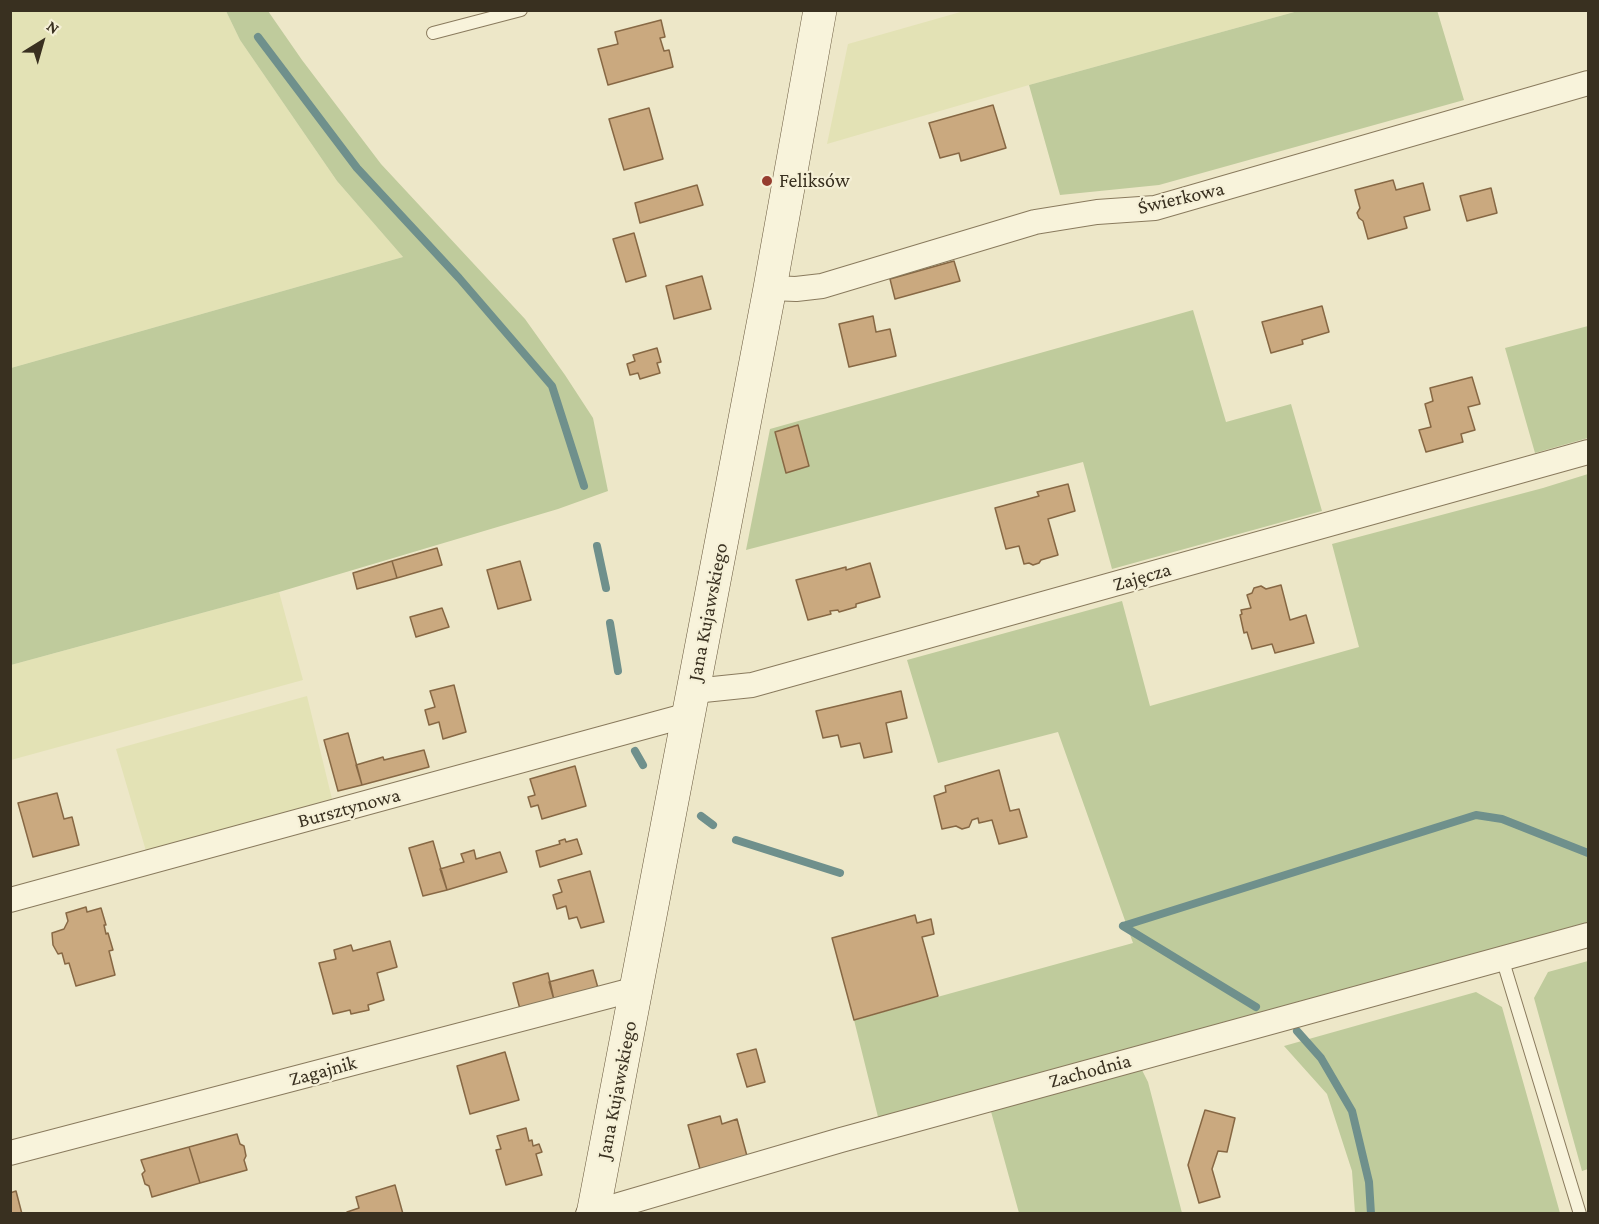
<!DOCTYPE html>
<meta charset="utf-8">
<style>
body{margin:0}
#map{position:relative;width:1599px;height:1224px;overflow:hidden;background:#ede7c8;font-family:"Crimson Pro",serif}
canvas{display:block}
.frame{position:absolute;inset:0;border:12px solid #393020;pointer-events:none}
.north{position:absolute;left:12px;top:12px;width:60px;height:60px;-webkit-text-stroke:4px #f5f0d7;paint-order:stroke;rotate:37deg;font-size:16px;font-weight:700;line-height:24px;text-align:center;color:#393020}
.north::after{content:'';display:block;margin:auto;width:21px;height:27px;background:#393020;clip-path:polygon(50% 0,100% 100%,50% 72%,0 100%)}
</style>
<div id="map">
<canvas width="1599" height="1224"></canvas>
<div class="frame"></div>
<div class="north">N</div>
</div>
<script>
const c = document.querySelector('canvas').getContext('2d');
c.lineJoin = 'round';
function fill(path, color) { c.fillStyle = color; c.fill(path, 'evenodd'); }
const toPath = rows => new Path2D(rows.map(r => 'M' + r).join(''));
function strokePath(path, color, width, dash) { c.strokeStyle = color; c.lineWidth = width; c.lineCap = dash ? 'butt' : 'round'; c.setLineDash(dash || []); c.stroke(path); }
function write(font, color, halo, rows, align = 'center') {
  c.font = font + ' "Crimson Pro",serif'; c.lineWidth = 4.5; c.setLineDash([]); c.textBaseline = 'middle'; c.strokeStyle = halo; c.fillStyle = color; for (const [text, x, y, turn = 0] of rows) {
    c.save(); c.translate(x, y); c.rotate((+turn || 0) * Math.PI / 180); c.textAlign = isNaN(turn) ? turn : align; if (halo) c.strokeText(text, 0, 0); c.fillText(text, 0, 0); c.restore();
  }
}
const farmland = toPath([
 [11,11,226,11,240,40,337,181,403,257,11,368],
 [964,11,1298,11,1029,85,827,144,848,44],
 [279,592,303,680,11,760,11,665],
 [307,696,332,799,146,851,116,749]
]);
const green = toPath([
 [1437,10,1464,100,1159,185,1060,195,1029,85,1298,11],
 [226,11,268,11,302,60,381,164,525,319,565,375,593,418,608,491,558,509,279,592,11,665,11,368,403,257,337,181,240,40],
 [1193,310,1226,422,1291,404,1322,511,1112,569,1083,462,746,550,770,429],
 [1588,326,1588,438,1535,453,1505,348],
 [1588,474,1588,926,880,1125,854,1020,1133,943,1058,732,938,763,907,660,1122,601,1150,706,1359,647,1332,544,1543,488],
 [1588,961,1588,1169,1582,1171,1534,998,1548,972],
 [1476,992,1502,1007,1560,1213,1355,1213,1352,1171,1327,1094,1284,1046],
 [1142,1070,1148,1082,1182,1213,1019,1213,990,1108]
]);
const stream = toPath([
 [258,37,357,168,459,278,552,386,584,486],
 [597,546,606,588],
 [610,623,618,671],
 [635,751,643,765],
 [701,816,713,825],
 [736,840,840,873],
 [1123,926,1476,815,1502,819,1588,853],
 [1123,926,1256,1007],
 [1297,1031,1321,1058,1352,1111,1369,1182,1371,1214]
]);
const building = toPath([
 [661,20,665,37,660,38,664,51,669,50,673,67,608,85,598,49,618,44,615,32,661,20],
 [993,105,1006,148,961,161,959,153,940,158,929,123,993,105],
 [649,108,663,159,624,170,609,119,649,108],
 [1393,180,1396,190,1423,183,1430,210,1404,217,1407,228,1368,239,1363,221,1359,218,1357,213,1360,208,1355,190,1393,180],
 [697,185,703,205,640,223,635,203,697,185],
 [1491,188,1497,213,1467,221,1460,196,1491,188],
 [634,233,646,276,626,282,613,239,634,233],
 [954,261,960,281,895,299,890,279,954,261],
 [702,276,711,309,674,319,666,286,702,276],
 [1322,306,1329,332,1302,340,1303,344,1271,353,1262,322,1322,306],
 [873,316,876,332,890,329,896,356,849,367,839,324,873,316],
 [657,348,661,362,657,363,660,373,640,379,638,373,630,375,627,364,635,361,633,355,657,348],
 [1472,377,1480,404,1468,407,1475,430,1461,434,1463,442,1426,452,1419,430,1431,427,1425,404,1433,401,1430,388,1472,377],
 [798,425,809,466,786,473,775,432,798,425],
 [1068,484,1075,511,1048,519,1058,555,1041,560,1039,563,1033,565,1029,563,1024,564,1019,546,1006,549,995,508,1039,496,1037,492,1068,484],
 [437,548,442,565,397,578,392,561,437,548],
 [392,561,397,578,357,589,353,573,392,561],
 [520,561,531,600,498,609,487,570,520,561],
 [870,563,880,597,856,604,856,607,839,612,838,610,830,611,831,614,808,620,796,580,846,567,846,570,870,563],
 [1281,585,1290,620,1306,615,1314,643,1275,653,1272,644,1252,649,1247,632,1244,633,1240,615,1242,614,1241,610,1251,608,1247,595,1252,593,1254,588,1261,586,1266,589,1281,585],
 [442,608,449,627,416,637,410,617,442,608],
 [454,685,466,732,443,739,439,722,429,725,425,710,435,707,430,691,454,685],
 [901,691,907,718,886,723,892,752,864,758,860,743,841,747,838,735,823,738,816,711,901,691],
 [348,733,362,785,338,791,324,740,348,733],
 [424,750,429,767,362,785,356,765,383,757,384,760,424,750],
 [575,766,586,806,542,819,538,805,531,807,528,797,535,795,530,779,575,766],
 [999,770,1010,811,1019,809,1027,837,999,844,992,820,979,823,978,818,972,820,969,827,962,829,956,826,942,829,934,796,946,792,945,786,999,770],
 [57,793,64,819,72,817,79,845,33,857,18,803,57,793],
 [565,839,566,842,577,839,582,854,540,867,536,851,560,844,559,841,565,839],
 [433,841,447,890,423,896,409,848,433,841],
 [474,850,476,859,500,852,507,872,447,890,440,869,464,862,461,854,474,850],
 [590,871,604,922,581,928,577,917,569,919,566,906,557,909,553,895,562,892,558,880,590,871],
 [86,907,87,912,101,908,106,925,104,925,106,934,108,933,113,950,109,951,115,975,76,986,69,963,65,964,62,953,58,954,53,945,52,933,64,929,68,921,66,913,86,907],
 [915,915,917,923,931,919,934,934,922,937,938,996,854,1020,832,938,915,915],
 [390,941,397,967,377,973,384,1000,368,1005,369,1010,351,1014,350,1010,333,1014,319,963,336,959,334,950,351,945,353,951,390,941],
 [593,970,598,988,554,1000,549,982,593,970],
 [548,973,554,1000,520,1009,513,983,548,973],
 [756,1049,765,1082,747,1087,737,1054,756,1049],
 [505,1052,519,1100,470,1114,457,1066,505,1052],
 [1205,1110,1235,1118,1227,1152,1218,1151,1212,1169,1220,1197,1199,1203,1188,1165,1205,1110],
 [720,1116,722,1124,737,1119,747,1156,700,1169,688,1125,720,1116],
 [526,1128,529,1141,532,1140,533,1146,539,1144,542,1152,536,1154,542,1175,506,1185,496,1150,501,1149,497,1136,526,1128],
 [237,1134,240,1144,244,1146,246,1156,244,1160,247,1170,200,1183,189,1147,237,1134],
 [189,1147,200,1183,152,1197,149,1186,145,1184,142,1174,145,1171,141,1160,189,1147],
 [395,1185,403,1214,348,1214,347,1212,359,1208,356,1197,395,1185],
 [16,1191,22,1214,10,1214,10,1193,16,1191]
]);
const service = toPath([
 [433,33,521,10],
 [1502,958,1580,1214]
]);
const minor = toPath([
 [770,288,796,289,822,286,1035,222,1097,212,1155,208,1588,83],
 [694,691,752,685,1588,452],
 [10,900,688,715],
 [10,1153,636,989],
 [588,1214,841,1140,1588,935]
]);
const secondary = toPath([
 [593,1214,770,288,820,10]
]);
const markers = [
 [767,181,6,"#963d2f"]
];
const poiNames = [
 ["Feliksów",779,181]
];
const streetNames = [
 ["Świerkowa",1181,198,-13],
 ["Zajęcza",1142,577,-16],
 ["Jana Kujawskiego",708,612,-79],
 ["Bursztynowa",349,808,-15],
 ["Zagajnik",323,1071,-15],
 ["Zachodnia",1090,1071,-15],
 ["Jana Kujawskiego",617,1090,-79]
];
fill(farmland, '#e3e2b5');
fill(green, '#bfcb9c');
strokePath(stream, '#6f908c', 8);
fill(building, '#caa97f');
strokePath(building, '#876844', 1.5);
strokePath(service, '#897a5d', 14);
strokePath(minor, '#897a5d', 26);
strokePath(secondary, '#6b5b40', 34);
strokePath(service, '#f8f3db', 12);
strokePath(minor, '#f8f3db', 24);
strokePath(secondary, '#f8f3db', 33);
for (const [x, y, r, color] of markers) { const dot = new Path2D(); dot.arc(x, y, r, 0, 2 * Math.PI); c.fillStyle = color; c.fill(dot); strokePath(dot, '#f5f0d7', 2); }
write('20px', '#393020', '#f5f0d7', poiNames, 'left');
write('20px', '#393020', '#f5f0d7', streetNames);
</script>
